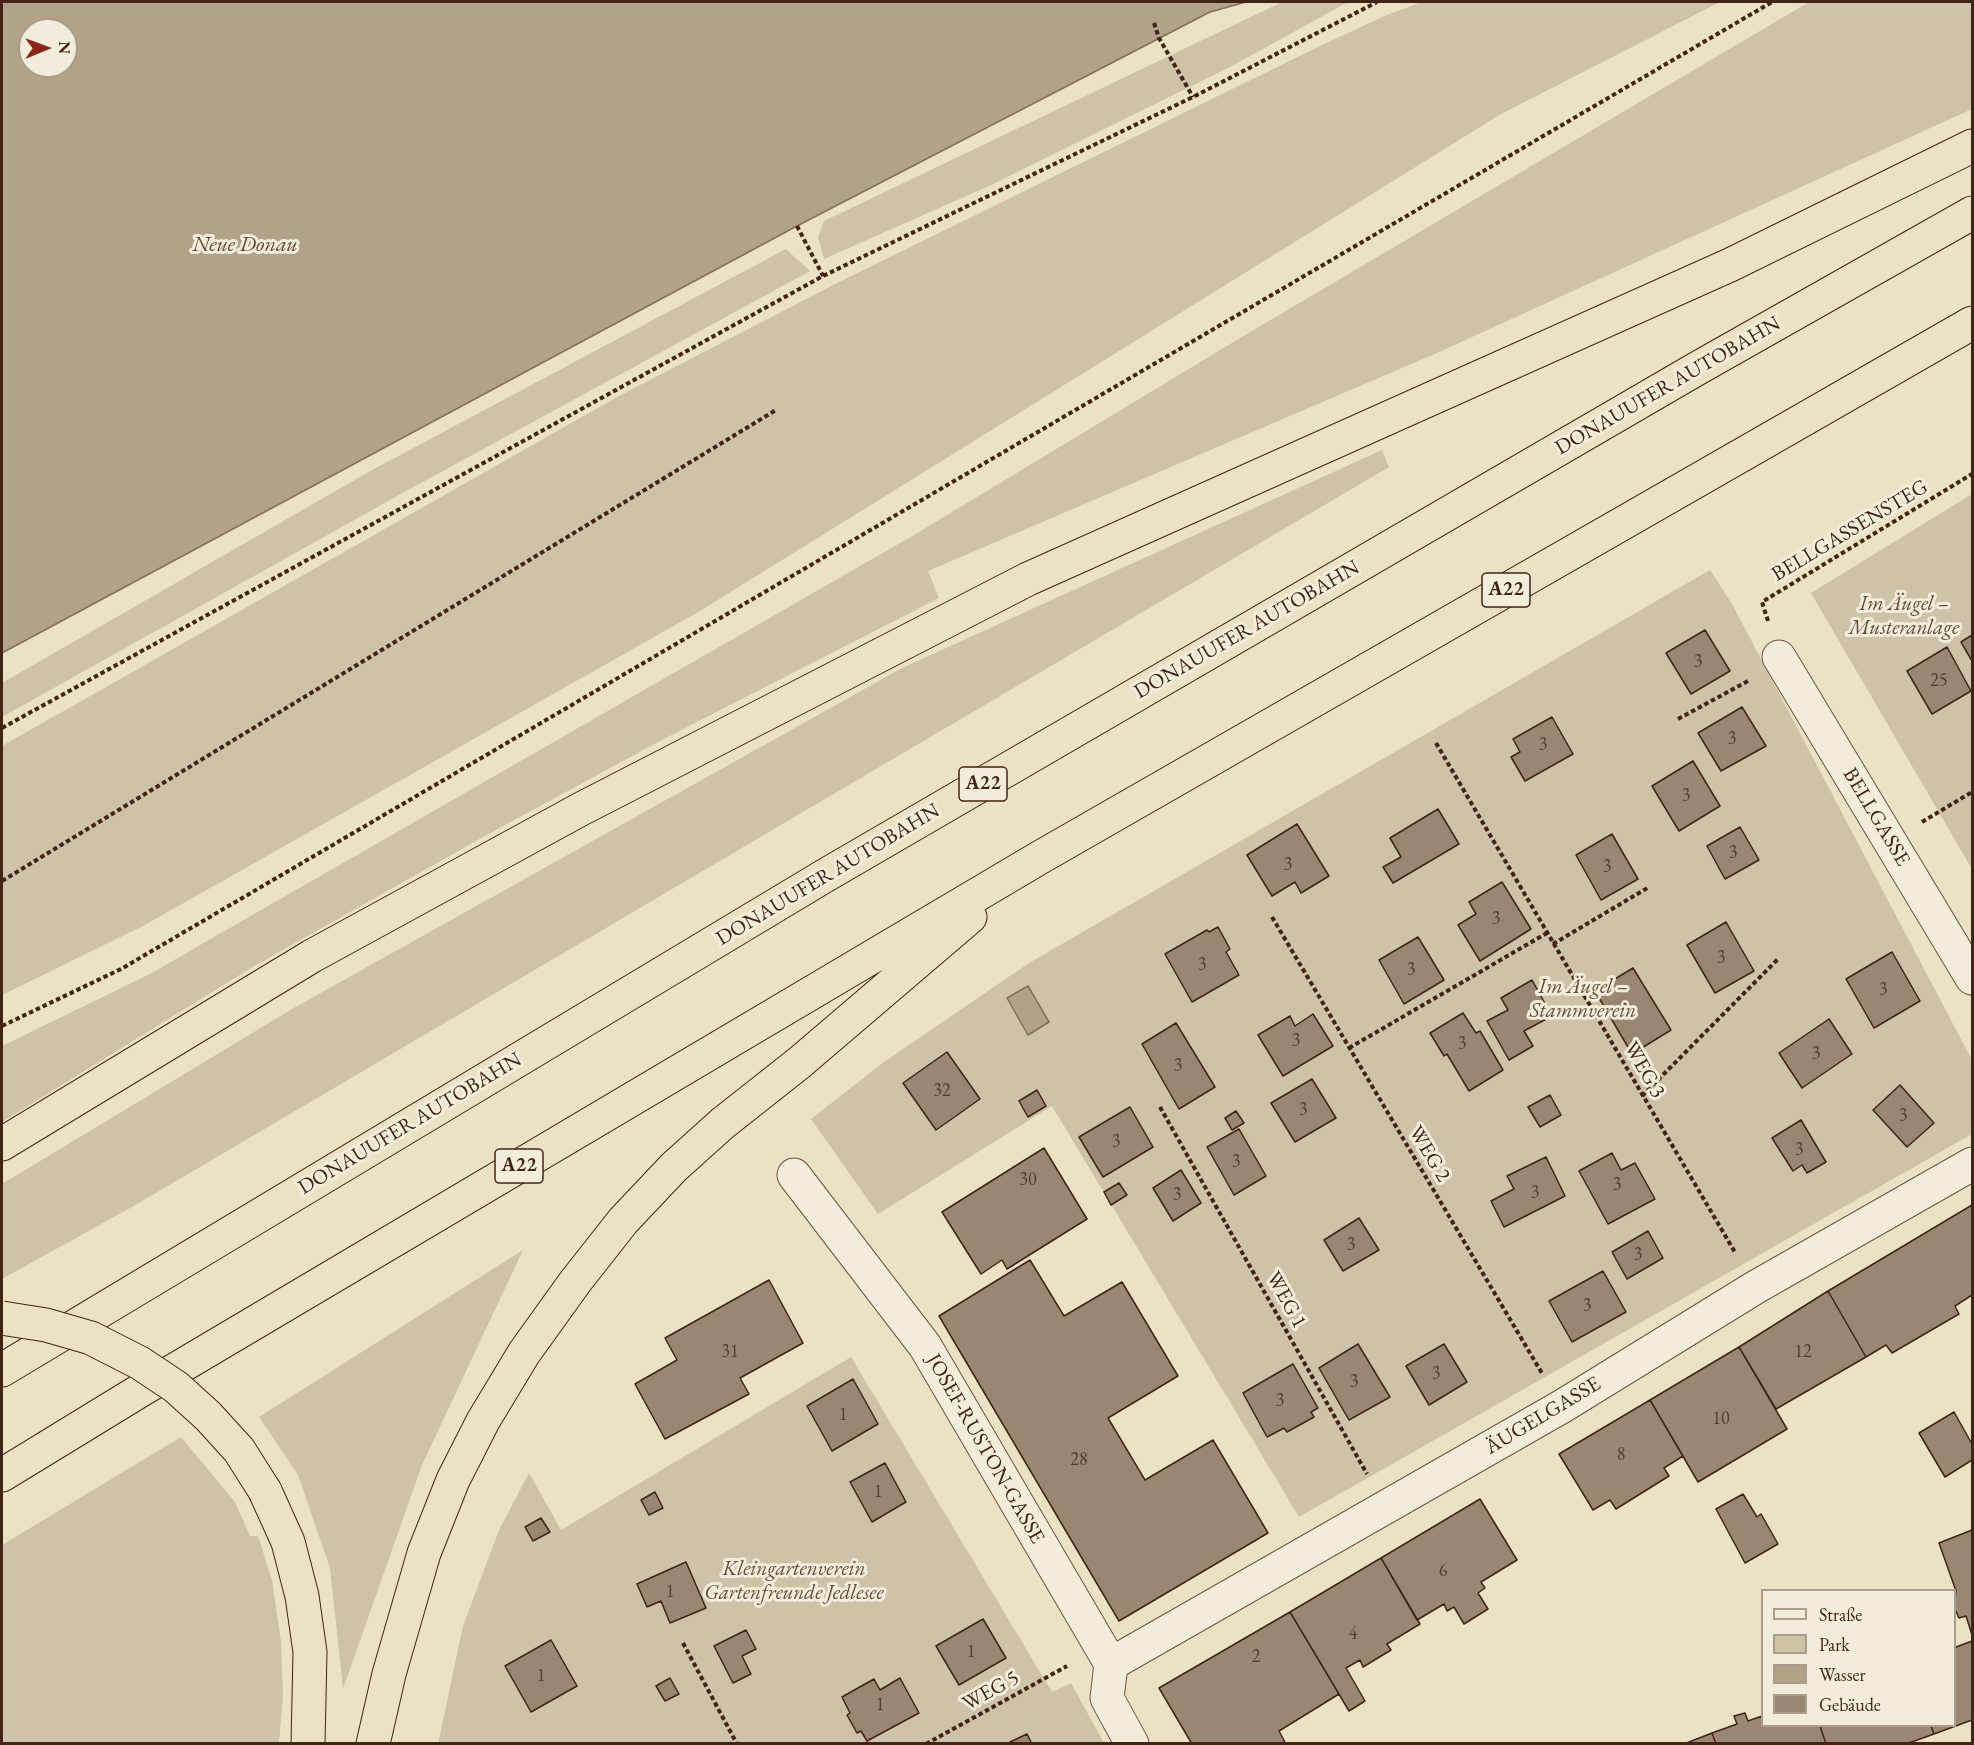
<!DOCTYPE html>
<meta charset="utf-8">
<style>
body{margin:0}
#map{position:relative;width:1974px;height:1745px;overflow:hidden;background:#ebe2c6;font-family:"EB Garamond",serif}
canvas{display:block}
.frame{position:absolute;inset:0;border:3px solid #402514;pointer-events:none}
.legend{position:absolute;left:1761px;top:1589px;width:195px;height:138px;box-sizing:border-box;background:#f2ecda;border:2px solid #ab9c8b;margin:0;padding:8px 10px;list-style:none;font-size:18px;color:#402514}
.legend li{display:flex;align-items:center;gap:12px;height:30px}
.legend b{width:30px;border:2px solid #ab9c8b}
.north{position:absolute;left:18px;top:18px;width:60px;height:60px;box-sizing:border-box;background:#f2ecda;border:2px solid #ab9c8b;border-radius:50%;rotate:89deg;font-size:16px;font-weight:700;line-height:24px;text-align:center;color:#402514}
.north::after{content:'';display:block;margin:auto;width:21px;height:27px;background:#8f2418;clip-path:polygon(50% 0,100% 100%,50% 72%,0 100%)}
</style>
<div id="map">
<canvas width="1974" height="1745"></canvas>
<div class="frame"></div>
<ul class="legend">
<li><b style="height:8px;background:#f2ecda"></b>Straße</li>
<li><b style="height:16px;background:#cec2a8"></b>Park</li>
<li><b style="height:16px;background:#b1a289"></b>Wasser</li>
<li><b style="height:16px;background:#998771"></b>Gebäude</li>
</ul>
<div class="north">N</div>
</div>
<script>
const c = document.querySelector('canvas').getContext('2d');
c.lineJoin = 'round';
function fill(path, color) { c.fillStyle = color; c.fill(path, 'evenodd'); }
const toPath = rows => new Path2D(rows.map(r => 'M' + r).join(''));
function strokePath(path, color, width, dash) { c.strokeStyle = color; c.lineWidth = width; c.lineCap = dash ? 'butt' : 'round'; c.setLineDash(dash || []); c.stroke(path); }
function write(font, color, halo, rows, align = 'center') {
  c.font = font + ' "EB Garamond",serif'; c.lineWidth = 6; c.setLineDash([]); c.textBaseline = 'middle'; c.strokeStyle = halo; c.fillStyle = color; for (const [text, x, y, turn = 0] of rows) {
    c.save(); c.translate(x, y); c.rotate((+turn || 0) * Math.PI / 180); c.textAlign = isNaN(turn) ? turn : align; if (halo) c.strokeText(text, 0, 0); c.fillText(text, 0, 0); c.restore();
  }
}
const green = toPath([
 [1282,2,1348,2,1232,66,989,186,824,259,818,237,824,221],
 [1422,2,1720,2,1501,114,700,611,143,926,2,995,2,746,619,396,841,281,1324,44,1387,15],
 [1809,2,1972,2,1972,109,1437,353,928,571,939,598,658,742,483,837,251,968,2,1122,2,1046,148,975,914,535,1235,341],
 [786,249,810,271,399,495,2,717,2,683,372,470],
 [1382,450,1389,467,132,1207,2,1279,2,1184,292,1009,902,668],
 [1972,494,1972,869,1811,593],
 [1710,570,1732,604,1972,1060,1972,1134,1299,1517,1052,1106,878,1214,811,1119,884,1062,1029,963],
 [523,1250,422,1465,343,1689,330,1568,298,1475,259,1417],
 [851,1357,1052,1692,1071,1683,1104,1743,438,1744,463,1626,499,1530,529,1473,561,1530],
 [181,1437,235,1502,250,1536,258,1536,272,1580,281,1642,283,1696,279,1743,2,1743,2,1545]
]);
const water = toPath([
 [2,2,1246,2,1210,12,797,226,2,653,2,2],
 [30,30,66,30,66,66,30,66,30,30],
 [1028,986,1049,1022,1028,1035,1007,998,1028,986]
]);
const building = toPath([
 [1705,630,1730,671,1691,694,1666,653,1705,630],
 [1972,635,1972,661,1961,642,1972,635],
 [1947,647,1971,691,1932,714,1907,671,1947,647],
 [1742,707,1766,746,1721,771,1698,733,1742,707],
 [1552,717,1573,754,1525,781,1511,757,1520,752,1513,739,1552,717],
 [1693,761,1720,806,1679,831,1652,786,1693,761],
 [1438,809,1459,844,1393,883,1383,867,1401,857,1390,838,1438,809],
 [1297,824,1329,876,1301,893,1295,882,1272,896,1247,855,1297,824],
 [1740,827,1759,860,1725,879,1707,846,1740,827],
 [1612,834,1638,879,1601,900,1576,855,1612,834],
 [1502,882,1531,929,1480,961,1458,925,1476,914,1469,902,1502,882],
 [1726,922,1754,971,1715,993,1687,945,1726,922],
 [1218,927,1230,949,1226,952,1239,975,1192,1002,1165,954,1207,930,1209,932,1218,927],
 [1418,937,1444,980,1404,1004,1379,960,1418,937],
 [1892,952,1920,1001,1874,1028,1846,979,1892,952],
 [1633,968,1671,1030,1632,1054,1595,991,1633,968],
 [1532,980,1552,1016,1524,1031,1533,1046,1509,1060,1487,1021,1508,1010,1501,998,1532,980],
 [1463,1013,1476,1033,1480,1031,1503,1070,1469,1091,1447,1054,1444,1056,1430,1033,1463,1013],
 [1313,1014,1333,1046,1283,1076,1258,1035,1290,1016,1295,1026,1313,1014],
 [1829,1019,1852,1054,1802,1088,1779,1053,1829,1019],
 [1176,1023,1215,1087,1179,1109,1142,1044,1176,1023],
 [947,1052,980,1099,936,1130,903,1083,947,1052],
 [1312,1079,1336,1118,1295,1142,1271,1103,1312,1079],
 [1900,1085,1934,1123,1907,1147,1873,1110,1900,1085],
 [1037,1090,1046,1106,1028,1117,1019,1101,1037,1090],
 [1550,1095,1561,1115,1540,1127,1528,1107,1550,1095],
 [1130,1107,1153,1147,1103,1177,1079,1137,1130,1107],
 [1236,1111,1244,1123,1232,1130,1225,1118,1236,1111],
 [1801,1120,1826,1162,1807,1173,1802,1165,1793,1171,1772,1138,1801,1120],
 [1239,1129,1266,1176,1234,1195,1207,1147,1239,1129],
 [1044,1148,1087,1219,1007,1269,1002,1260,981,1274,942,1212,1044,1148],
 [1612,1153,1621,1170,1635,1163,1655,1199,1608,1224,1579,1171,1612,1153],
 [1546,1157,1565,1196,1504,1227,1491,1201,1514,1189,1507,1176,1546,1157],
 [1181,1170,1201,1203,1173,1221,1153,1188,1181,1170],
 [1119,1183,1127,1195,1111,1205,1104,1192,1119,1183],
 [1972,1205,1972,1295,1955,1306,1959,1314,1892,1353,1886,1345,1866,1357,1828,1291,1972,1205],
 [1359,1218,1379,1250,1343,1271,1324,1240,1359,1218],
 [1648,1231,1663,1258,1627,1279,1612,1252,1648,1231],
 [1030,1260,1064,1316,1122,1282,1178,1376,1108,1418,1145,1480,1213,1440,1268,1533,1119,1621,939,1316,1030,1260],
 [1603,1271,1626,1312,1572,1342,1549,1301,1603,1271],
 [769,1280,803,1343,740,1378,749,1394,665,1439,635,1384,677,1360,665,1338,769,1280],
 [1828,1291,1866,1357,1776,1409,1739,1347,1828,1291],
 [1358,1344,1390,1397,1349,1420,1319,1368,1358,1344],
 [1444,1344,1467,1382,1429,1405,1406,1366,1444,1344],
 [1739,1347,1787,1429,1698,1482,1650,1400,1739,1347],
 [1293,1364,1318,1408,1311,1412,1314,1417,1287,1432,1284,1428,1267,1437,1243,1393,1293,1364],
 [853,1379,878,1424,832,1451,807,1406,853,1379],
 [1650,1400,1683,1456,1664,1468,1669,1476,1616,1509,1610,1500,1593,1510,1559,1454,1650,1400],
 [1954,1412,1972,1444,1972,1460,1945,1477,1919,1433,1954,1412],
 [885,1463,906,1502,872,1522,850,1482,885,1463],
 [655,1492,663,1508,649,1515,641,1500,655,1492],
 [1743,1494,1757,1517,1761,1514,1778,1544,1745,1563,1716,1509,1743,1494],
 [1480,1499,1517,1560,1481,1582,1485,1588,1478,1593,1488,1609,1464,1624,1454,1607,1447,1611,1444,1604,1417,1620,1381,1558,1480,1499],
 [541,1518,550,1532,533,1541,525,1527,541,1518],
 [1972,1530,1972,1635,1966,1616,1959,1618,1954,1607,1956,1591,1939,1543,1972,1530],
 [1381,1558,1420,1624,1387,1644,1391,1650,1363,1667,1360,1660,1346,1668,1365,1701,1349,1711,1290,1612,1381,1558],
 [686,1562,706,1608,670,1623,661,1601,647,1607,637,1584,686,1562],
 [1290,1612,1339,1694,1279,1731,1286,1744,1192,1744,1159,1688,1290,1612],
 [983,1619,1006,1658,959,1685,936,1646,983,1619],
 [746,1630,756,1649,742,1656,751,1674,733,1683,714,1646,746,1630],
 [551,1640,577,1686,531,1712,505,1666,551,1640],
 [1972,1641,1972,1720,1934,1734,1931,1726,1954,1726,1954,1643,1956,1647,1972,1641],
 [670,1678,679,1694,665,1701,656,1686,670,1678],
 [900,1678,919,1713,867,1741,861,1731,857,1733,847,1715,850,1713,842,1697,874,1679,880,1690,900,1678],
 [1745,1713,1748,1721,1762,1716,1762,1726,1820,1726,1826,1744,1716,1744,1712,1733,1737,1724,1734,1716,1745,1713],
 [1820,1726,1931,1726,1934,1734,1906,1744,1826,1744,1820,1726],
 [1712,1733,1716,1744,1684,1744,1712,1733],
 [1027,1734,1032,1744,1010,1744,1010,1742,1027,1734]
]);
const path = toPath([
 [1154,23,1159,38,1193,97],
 [797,226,823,276],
 [1768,621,1762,602,1972,474],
 [1678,719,1748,681],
 [2,728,823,276,1193,97,1377,2],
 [1436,743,1736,1254],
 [1922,822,1972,792],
 [2,881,776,410],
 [1272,917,1543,1375],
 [1553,944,1649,887],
 [2,1026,121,969,1772,2],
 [1349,1048,1547,933],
 [1642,1096,1778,959],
 [1160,1107,1367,1474],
 [683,1643,737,1744],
 [926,1744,1067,1666]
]);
const minor = toPath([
 [1779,657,1972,978],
 [794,1175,925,1346,1111,1664,1107,1698,1132,1744],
 [1111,1664,1561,1407,1756,1287,1972,1164]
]);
const highway = toPath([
 [2,1144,312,956,581,809,1028,579,1730,265,1972,146],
 [2,1370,826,875,1698,368,1972,213],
 [2,1475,141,1390,1039,858,1972,323],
 [265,1491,288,1542,302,1596,310,1652,308,1744],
 [373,1744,389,1674,424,1553,453,1480,483,1421,524,1353,575,1282,623,1221,674,1167,723,1123,799,1063,970,917]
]);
const highwayBridge = toPath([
 [2,1318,46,1325,91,1338,140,1363,176,1387,208,1416,239,1450,265,1491]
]);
const numberNames = [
 ["3",1698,662],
 ["25",1939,681],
 ["3",1732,739],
 ["3",1543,745],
 ["3",1686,796],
 ["3",1733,853],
 ["3",1288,865],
 ["3",1607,867],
 ["3",1496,919],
 ["3",1721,958],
 ["3",1202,965],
 ["3",1411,970],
 ["3",1883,990],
 ["3",1296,1041],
 ["3",1462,1044],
 ["3",1816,1054],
 ["3",1178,1066],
 ["32",942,1091],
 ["3",1303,1110],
 ["3",1903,1116],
 ["3",1116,1142],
 ["3",1799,1150],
 ["3",1236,1162],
 ["30",1028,1180],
 ["3",1617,1185],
 ["3",1535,1193],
 ["3",1177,1195],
 ["3",1351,1245],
 ["3",1638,1255],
 ["3",1587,1306],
 ["31",730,1352],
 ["12",1803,1352],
 ["3",1436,1374],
 ["3",1354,1382],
 ["3",1280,1401],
 ["1",843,1415],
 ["10",1721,1419],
 ["8",1621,1455],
 ["28",1079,1460],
 ["1",878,1492],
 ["6",1443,1571],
 ["1",670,1592],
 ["4",1353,1634],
 ["1",971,1652],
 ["2",1256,1657],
 ["1",541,1676],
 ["1",880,1705]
];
const shields = [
 [1506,590,48],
 [983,784,48],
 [519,1166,48]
];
const shieldNames = [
 ["A22",1506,590],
 ["A22",983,784],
 ["A22",519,1166]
];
const streetNames = [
 ["DONAUUFER AUTOBAHN",1668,386,-30],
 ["BELLGASSENSTEG",1850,531,-31],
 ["DONAUUFER AUTOBAHN",1247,630,-30],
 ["BELLGASSE",1876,817,59],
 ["DONAUUFER AUTOBAHN",828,875,-31],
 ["WEG 3",1644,1070,60],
 ["DONAUUFER AUTOBAHN",410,1124,-31],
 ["WEG 2",1429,1154,59],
 ["WEG 1",1286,1300,61],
 ["ÄUGELGASSE",1543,1416,-31],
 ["JOSEF-RUSTON-GASSE",985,1449,60],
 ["WEG 5",991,1691,-29]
];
const parkNames = [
 ["Im Äugel –",1904,604],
 ["Musteranlage",1904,628],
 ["Im Äugel –",1583,987],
 ["Stammverein",1583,1011],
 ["Kleingartenverein",794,1569],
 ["Gartenfreunde Jedlesee",794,1593]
];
const waterNames = [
 ["Neue Donau",245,245]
];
fill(green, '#cec2a8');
fill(water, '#b1a289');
strokePath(water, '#84705a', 1.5);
fill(building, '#998771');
strokePath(building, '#402514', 1.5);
strokePath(minor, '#6b5440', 35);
strokePath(highway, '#402514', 35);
strokePath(path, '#402514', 4, [4.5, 3]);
strokePath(minor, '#f2ecda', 33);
strokePath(highway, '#ebe2c6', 33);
strokePath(highwayBridge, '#402514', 35, []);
strokePath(highwayBridge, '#ebe2c6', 33);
write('18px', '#563e2b', null, numberNames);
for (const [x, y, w] of shields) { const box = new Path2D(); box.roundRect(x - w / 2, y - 17, w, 34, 4.5); c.fillStyle = '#f2ecda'; c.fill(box); strokePath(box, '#402514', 1.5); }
write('bold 20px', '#402514', null, shieldNames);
write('21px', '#402514', '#f2ecda', streetNames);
write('italic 21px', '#644c39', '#f2ecda', parkNames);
write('italic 22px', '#624a37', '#f2ecda', waterNames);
</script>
